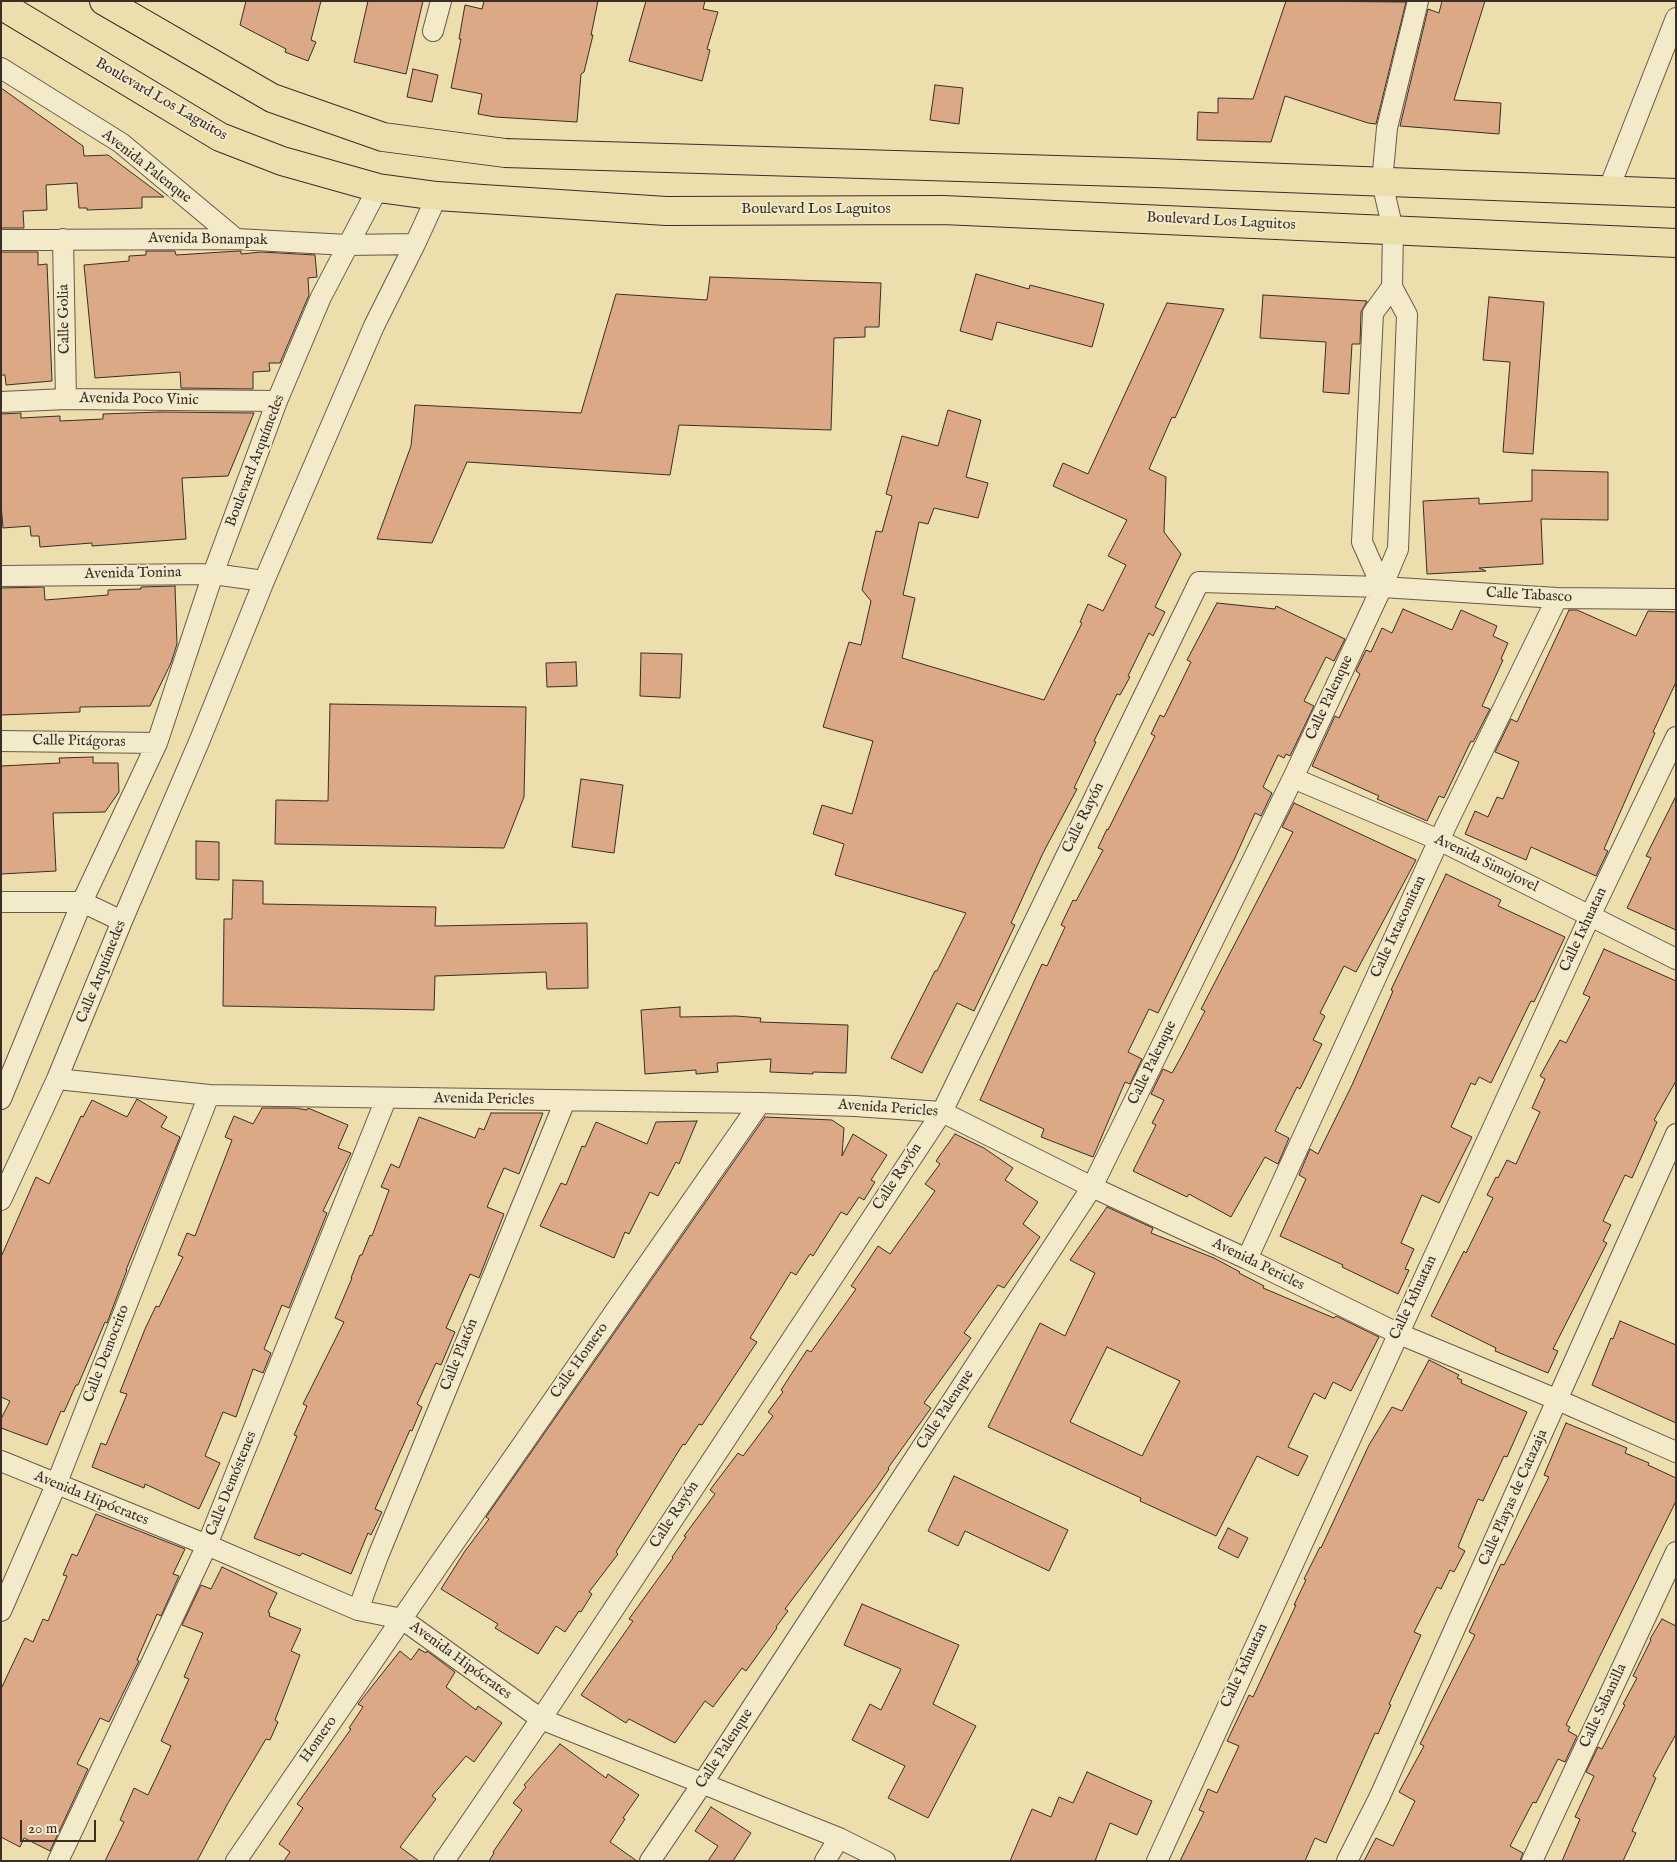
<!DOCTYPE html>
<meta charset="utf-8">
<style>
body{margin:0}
#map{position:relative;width:1677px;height:1862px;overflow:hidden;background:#eddead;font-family:"IM FELL English",serif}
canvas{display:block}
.frame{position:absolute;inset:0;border:2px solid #3b2d28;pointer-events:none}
.scale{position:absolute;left:20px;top:1820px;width:76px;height:22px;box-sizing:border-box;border:2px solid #3b2d28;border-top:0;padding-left:6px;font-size:15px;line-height:18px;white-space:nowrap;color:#3b2d28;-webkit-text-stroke:4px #f3eaca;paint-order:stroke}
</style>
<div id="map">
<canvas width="1677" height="1862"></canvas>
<div class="frame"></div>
<div class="scale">20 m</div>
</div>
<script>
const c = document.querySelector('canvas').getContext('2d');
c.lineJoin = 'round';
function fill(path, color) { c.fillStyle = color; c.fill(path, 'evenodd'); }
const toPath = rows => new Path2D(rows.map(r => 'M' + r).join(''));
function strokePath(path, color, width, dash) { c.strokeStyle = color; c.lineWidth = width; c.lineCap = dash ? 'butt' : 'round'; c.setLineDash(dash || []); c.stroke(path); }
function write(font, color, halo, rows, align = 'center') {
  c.font = font + ' "IM FELL English",serif'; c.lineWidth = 4; c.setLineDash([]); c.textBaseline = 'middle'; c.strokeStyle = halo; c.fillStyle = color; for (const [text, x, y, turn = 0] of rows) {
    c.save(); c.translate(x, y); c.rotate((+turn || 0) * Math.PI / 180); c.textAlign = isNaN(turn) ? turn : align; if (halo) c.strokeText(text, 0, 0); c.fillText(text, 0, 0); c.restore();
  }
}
const building = toPath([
 [246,1,321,1,311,40,316,42,308,61,285,52,286,49,240,25,246,1],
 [368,1,423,1,406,74,354,62,368,1],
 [484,1,598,1,591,35,593,35,584,72,581,74,577,122,495,117,478,114,482,94,451,88,461,39,459,39,465,5,482,9,484,1],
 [646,1,705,1,703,9,718,12,707,49,710,50,702,81,629,61,646,1],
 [1286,1,1406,2,1376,124,1368,123,1285,96,1271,142,1197,140,1198,112,1218,113,1218,98,1253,99,1286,1],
 [1442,1,1485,1,1454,100,1501,103,1499,134,1400,126,1428,9,1439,13,1442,1],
 [413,69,438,75,432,102,407,97,413,69],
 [935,85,963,88,959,124,930,120,935,85],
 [1,88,83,146,84,156,108,155,164,197,142,197,142,208,87,210,87,208,79,208,77,183,46,185,47,210,23,211,24,228,1,228,1,88],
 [146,251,175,251,176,255,238,251,241,251,241,254,261,252,315,255,317,277,308,278,309,295,280,363,269,363,270,371,253,372,253,389,181,388,180,372,95,378,84,265,129,261,129,256,146,255,146,251],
 [1,252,38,252,38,265,47,264,52,381,6,385,5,375,1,375,1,252],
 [976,274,1029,289,1030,285,1104,304,1092,347,997,322,992,340,960,331,976,274],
 [710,277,881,283,879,327,865,327,865,337,834,338,831,430,679,425,670,475,467,462,432,543,377,539,411,446,415,405,581,413,616,294,707,300,710,277],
 [1263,295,1367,301,1361,312,1360,344,1352,344,1349,394,1323,392,1326,342,1260,338,1263,295],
 [1489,297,1544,302,1533,454,1503,452,1510,362,1483,360,1489,297],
 [1167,303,1224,309,1175,418,1172,417,1149,469,1166,477,1164,532,1181,554,1155,607,1165,612,1153,636,1149,633,1128,676,1130,677,1120,695,1117,694,1094,741,1096,742,1074,788,1077,789,1043,853,1011,923,1015,925,974,1011,957,1003,922,1073,891,1058,935,971,937,971,966,913,835,875,844,844,813,834,822,805,852,814,873,741,823,727,849,642,861,645,871,601,862,590,876,531,882,532,892,496,886,494,902,436,938,446,948,410,981,420,966,477,988,483,978,518,934,508,928,524,919,522,903,595,915,598,902,658,1044,700,1082,623,1080,622,1088,604,1103,611,1126,565,1108,556,1127,520,1053,486,1063,463,1088,474,1167,303],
 [160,412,254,413,228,476,182,478,186,539,92,546,92,543,40,547,39,536,31,536,30,526,3,528,1,504,1,414,21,413,21,418,60,416,60,421,103,419,103,414,160,412],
 [1532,470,1608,472,1608,520,1541,519,1543,564,1479,568,1486,571,1427,574,1423,501,1479,498,1479,504,1532,501,1532,470],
 [175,586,177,644,171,663,150,706,80,707,80,712,1,715,1,588,44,587,45,600,108,595,108,590,141,589,141,587,175,586],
 [1217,603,1275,609,1276,606,1345,639,1334,661,1326,657,1304,701,1314,706,1290,756,1286,754,1284,758,1278,755,1263,787,1272,793,1261,816,1255,813,1234,860,1158,1013,1149,1009,1128,1052,1142,1059,1130,1084,1125,1082,1093,1157,1041,1137,1044,1129,980,1100,1042,964,1047,966,1065,927,1061,925,1073,900,1076,901,1103,850,1098,848,1107,829,1108,830,1155,736,1151,734,1160,715,1164,717,1191,662,1187,660,1217,603],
 [1403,609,1452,630,1461,610,1497,626,1493,636,1508,643,1501,659,1503,660,1482,706,1490,709,1473,742,1471,741,1444,798,1439,796,1427,821,1377,799,1379,796,1312,766,1335,716,1339,718,1360,674,1356,671,1366,650,1371,652,1382,628,1392,633,1403,609],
 [1569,610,1577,610,1636,636,1648,611,1676,612,1676,682,1653,732,1655,733,1604,849,1608,851,1596,876,1531,847,1526,860,1465,834,1475,811,1488,817,1497,797,1503,799,1519,762,1495,752,1511,719,1517,722,1569,610],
 [641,653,682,654,680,698,640,696,641,653],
 [576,662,577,686,547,687,546,663,576,662],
 [330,704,526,707,524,797,504,848,275,844,276,800,328,801,330,704],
 [93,757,93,763,118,763,119,792,105,812,53,813,56,871,1,874,1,766,60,763,59,758,93,757],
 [581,779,623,785,614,853,572,847,581,779],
 [1676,796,1676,930,1627,908,1651,858,1646,856,1676,796],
 [1294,803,1416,860,1356,972,1344,966,1320,1013,1325,1016,1313,1040,1322,1044,1300,1089,1297,1087,1275,1131,1289,1138,1278,1164,1265,1157,1231,1217,1189,1194,1187,1197,1133,1171,1156,1125,1152,1123,1164,1100,1151,1094,1163,1069,1172,1073,1181,1057,1205,1011,1201,1009,1293,832,1282,827,1294,803],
 [196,841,219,842,219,880,196,879,196,841],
 [1446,874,1501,900,1498,906,1565,937,1534,1002,1531,1001,1491,1083,1479,1077,1475,1085,1471,1083,1451,1127,1472,1137,1439,1203,1422,1195,1401,1243,1414,1249,1405,1269,1409,1270,1398,1294,1342,1267,1343,1265,1280,1236,1306,1179,1299,1175,1310,1149,1318,1154,1352,1085,1393,991,1391,990,1446,874],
 [233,880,263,881,263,904,436,907,435,926,587,923,588,988,547,989,546,972,435,976,434,1010,223,1006,224,919,232,919,233,880],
 [1604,949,1676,981,1676,1081,1654,1120,1657,1122,1632,1178,1625,1175,1603,1221,1611,1225,1603,1241,1607,1243,1553,1349,1558,1351,1548,1373,1495,1351,1496,1348,1431,1316,1464,1251,1466,1253,1493,1198,1487,1195,1496,1177,1498,1178,1507,1160,1516,1164,1540,1112,1532,1108,1545,1079,1540,1076,1560,1040,1566,1043,1590,997,1583,994,1604,949],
 [680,1007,680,1017,736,1016,761,1018,760,1022,848,1025,846,1073,813,1072,813,1074,770,1072,771,1059,717,1063,718,1072,696,1074,696,1070,645,1074,641,1010,680,1007],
 [137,1099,167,1117,161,1127,180,1137,126,1270,127,1270,107,1323,105,1322,78,1385,76,1385,64,1412,61,1411,47,1445,1,1428,1,1419,10,1401,1,1397,1,1257,36,1177,49,1184,81,1116,83,1117,92,1100,127,1117,137,1099],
 [262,1108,295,1108,307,1110,308,1108,348,1125,338,1148,351,1153,323,1211,327,1213,289,1308,282,1305,264,1349,271,1353,263,1373,253,1369,236,1417,223,1412,205,1456,220,1463,199,1509,145,1484,144,1488,92,1467,101,1443,106,1445,127,1394,120,1392,145,1329,156,1306,159,1307,183,1257,178,1255,187,1233,195,1236,232,1140,225,1137,234,1116,253,1124,262,1108],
 [491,1113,543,1113,519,1174,504,1168,487,1207,504,1214,479,1278,470,1274,446,1328,455,1332,441,1365,436,1363,417,1404,422,1407,412,1431,410,1430,375,1509,382,1512,371,1535,368,1533,351,1574,302,1553,300,1556,254,1538,297,1436,294,1435,307,1406,303,1404,344,1322,335,1318,352,1278,351,1278,360,1255,362,1255,370,1235,372,1236,389,1190,381,1187,391,1164,399,1168,419,1117,475,1138,479,1128,484,1130,491,1113],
 [765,1117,832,1120,844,1128,842,1156,853,1134,887,1155,871,1180,875,1182,864,1200,859,1197,847,1215,841,1212,813,1256,810,1254,796,1275,791,1272,750,1338,757,1342,702,1425,699,1424,685,1445,683,1444,616,1552,618,1554,589,1592,592,1594,581,1612,579,1611,565,1632,556,1626,538,1654,495,1628,498,1624,441,1589,465,1551,489,1519,486,1517,765,1117],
 [697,1121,679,1164,676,1162,658,1196,650,1192,629,1234,625,1232,614,1258,540,1226,561,1183,566,1185,582,1146,585,1147,596,1122,647,1144,656,1122,697,1121],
 [955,1134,984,1148,1013,1168,1005,1180,1038,1202,1023,1224,1040,1237,1004,1288,998,1285,964,1333,971,1338,924,1403,931,1408,888,1468,889,1469,876,1488,785,1609,788,1611,776,1627,777,1628,746,1671,742,1668,713,1707,705,1701,675,1743,629,1719,626,1723,581,1695,633,1621,629,1619,673,1558,672,1557,686,1537,684,1536,715,1494,710,1490,738,1453,743,1456,773,1416,768,1412,783,1392,781,1390,807,1350,811,1352,856,1289,851,1286,866,1264,878,1246,890,1254,935,1191,925,1184,940,1164,936,1161,955,1134],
 [1107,1207,1153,1228,1151,1233,1214,1258,1240,1272,1239,1273,1264,1286,1263,1288,1334,1318,1336,1316,1379,1337,1351,1391,1333,1382,1325,1399,1314,1393,1288,1447,1308,1456,1298,1476,1257,1456,1216,1536,1140,1501,1141,1498,988,1427,1040,1323,1065,1336,1095,1273,1070,1260,1107,1207],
 [1107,1347,1180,1381,1142,1456,1070,1422,1107,1347],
 [1620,1321,1676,1345,1676,1423,1592,1385,1611,1338,1613,1339,1620,1321],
 [1429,1360,1459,1375,1457,1378,1462,1380,1461,1383,1527,1412,1507,1457,1504,1456,1483,1501,1478,1499,1458,1547,1465,1551,1454,1572,1450,1570,1441,1589,1437,1587,1414,1632,1421,1635,1389,1704,1391,1705,1378,1734,1375,1733,1326,1843,1315,1838,1305,1861,1180,1861,1204,1812,1199,1810,1208,1789,1217,1793,1239,1746,1227,1741,1249,1695,1253,1697,1296,1605,1294,1605,1306,1580,1304,1579,1320,1547,1321,1548,1369,1445,1392,1407,1402,1411,1429,1360],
 [1566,1423,1627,1448,1625,1453,1649,1463,1648,1465,1676,1478,1676,1501,1566,1725,1570,1727,1568,1731,1577,1736,1565,1762,1558,1759,1536,1803,1533,1802,1510,1846,1523,1853,1520,1861,1364,1861,1376,1838,1393,1846,1415,1801,1399,1792,1424,1746,1420,1744,1475,1635,1469,1632,1501,1564,1504,1565,1549,1477,1544,1475,1566,1423],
 [954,1476,1068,1530,1049,1571,965,1531,958,1546,928,1531,954,1476],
 [96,1514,185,1549,173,1574,179,1576,161,1616,157,1614,137,1660,139,1661,109,1722,100,1718,77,1764,88,1769,50,1851,24,1838,20,1847,1,1837,1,1689,25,1638,33,1642,43,1619,48,1621,67,1576,63,1575,72,1554,77,1556,96,1514],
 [1228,1528,1248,1538,1238,1558,1218,1548,1228,1528],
 [222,1567,277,1593,268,1612,270,1613,269,1616,301,1629,291,1651,300,1655,275,1720,278,1722,270,1740,266,1739,228,1803,197,1861,105,1861,124,1822,120,1820,134,1788,148,1795,171,1746,161,1741,189,1679,184,1677,203,1633,182,1625,201,1585,211,1589,222,1567],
 [862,1604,959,1645,933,1704,976,1726,928,1818,888,1798,905,1766,852,1740,870,1704,881,1710,901,1669,844,1645,862,1604],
 [1662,1619,1676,1626,1676,1734,1653,1776,1656,1778,1632,1831,1636,1833,1623,1861,1562,1861,1580,1819,1575,1817,1594,1776,1586,1772,1598,1747,1602,1749,1625,1705,1623,1704,1637,1678,1633,1676,1651,1640,1650,1639,1662,1619],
 [419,1649,426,1653,427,1651,455,1672,446,1687,476,1710,478,1706,502,1723,474,1762,466,1756,432,1796,436,1799,400,1847,419,1861,284,1861,290,1852,279,1844,303,1808,297,1804,351,1729,349,1728,363,1707,358,1704,400,1651,411,1660,419,1649],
 [560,1744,606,1778,608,1774,639,1795,623,1818,625,1819,610,1842,637,1861,489,1861,494,1853,493,1852,522,1810,513,1803,526,1787,524,1785,560,1744],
 [1087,1772,1152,1801,1137,1835,1110,1823,1095,1861,1010,1861,1032,1809,1051,1817,1059,1797,1073,1803,1087,1772],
 [711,1807,751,1833,733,1861,708,1861,718,1846,695,1831,711,1807]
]);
const minor = toPath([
 [433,31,441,1],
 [1,68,121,143,236,239],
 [1608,191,1676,18],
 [63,239,66,399],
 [1,240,236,239,348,245,415,244],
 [1,402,66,399,277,401],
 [1,576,213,574,264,581],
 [1382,587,1362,542,1373,313,1392,287,1393,230,1382,182,1387,128,1418,1],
 [1,741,157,743],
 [1293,778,1439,840,1676,959],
 [1,902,82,902,122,921],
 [57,1079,209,1095,760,1103,855,1106,942,1112,1092,1187,1247,1259,1397,1333,1558,1400,1676,1452],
 [1,1099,82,902,157,743,213,574,277,401,321,297,378,188],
 [1,1200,57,1079,122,921,199,742,264,581,374,326,415,244,437,196],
 [1247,1259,1439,840,1557,598],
 [1,1461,207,1545,358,1610,402,1619,541,1719,839,1838,885,1861],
 [358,1610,378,1556,565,1101],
 [1,1611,56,1485,209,1095],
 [58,1861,207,1545,386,1099],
 [236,1861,440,1563,760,1103],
 [444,1861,541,1719,942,1112,1199,582,1382,587,1557,598,1676,599],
 [650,1861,702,1784,1092,1187,1293,778,1382,587,1398,549,1407,315,1392,287],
 [825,1861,839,1838],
 [1157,1861,1590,916,1676,737],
 [1347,1861,1379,1798,1676,1134],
 [1532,1861,1676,1552]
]);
const primary = toPath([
 [104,1,272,98,383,137,505,153,1154,173,1676,193],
 [1,5,220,137,282,161,378,188,437,196,666,211,943,210,1676,243]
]);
const streetNames = [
 ["Boulevard Los Laguitos",161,100,30],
 ["Avenida Palenque",146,167,38],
 ["Boulevard Los Laguitos",816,210],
 ["Boulevard Los Laguitos",1221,222,3],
 ["Avenida Bonampak",208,240,1],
 ["Calle Golia",65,319,-91],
 ["Avenida Poco Vinic",139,400,1],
 ["Boulevard Arquímedes",256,461,-69],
 ["Avenida Tonina",133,574,-1],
 ["Calle Tabasco",1529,596,3],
 ["Calle Palenque",1330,698,-65],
 ["Calle Pitágoras",79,742,1],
 ["Calle Rayón",1084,818,-64],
 ["Avenida Simojovel",1486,864,26],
 ["Calle Ixtacomitan",1399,927,-65],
 ["Calle Ixhuatan",1584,930,-65],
 ["Calle Arquímedes",102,972,-68],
 ["Calle Palenque",1153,1063,-64],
 ["Avenida Pericles",484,1100,1],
 ["Avenida Pericles",888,1109,4],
 ["Calle Rayón",898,1177,-57],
 ["Avenida Pericles",1258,1265,26],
 ["Calle Ixhuatan",1414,1298,-65],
 ["Calle Democrito",107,1354,-69],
 ["Calle Platón",460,1355,-68],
 ["Calle Homero",580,1361,-55],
 ["Calle Palenque",946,1410,-57],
 ["Calle Demóstenes",232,1484,-68],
 ["Calle Playas de Catazaja",1514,1498,-66],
 ["Avenida Hipócrates",91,1499,22],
 ["Calle Rayón",675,1515,-57],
 ["Avenida Hipócrates",460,1661,36],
 ["Calle Ixhuatan",1245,1666,-65],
 ["Calle Sabanilla",1604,1706,-65],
 ["Homero",319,1740,-55],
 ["Calle Palenque",725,1749,-57]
];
fill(building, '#dba986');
strokePath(building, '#3b2d28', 1);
strokePath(minor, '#685949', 22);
strokePath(primary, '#3b2d28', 30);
strokePath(minor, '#f3eaca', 20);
strokePath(primary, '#eddead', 28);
write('15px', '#3b2d28', '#f3eaca', streetNames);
</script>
